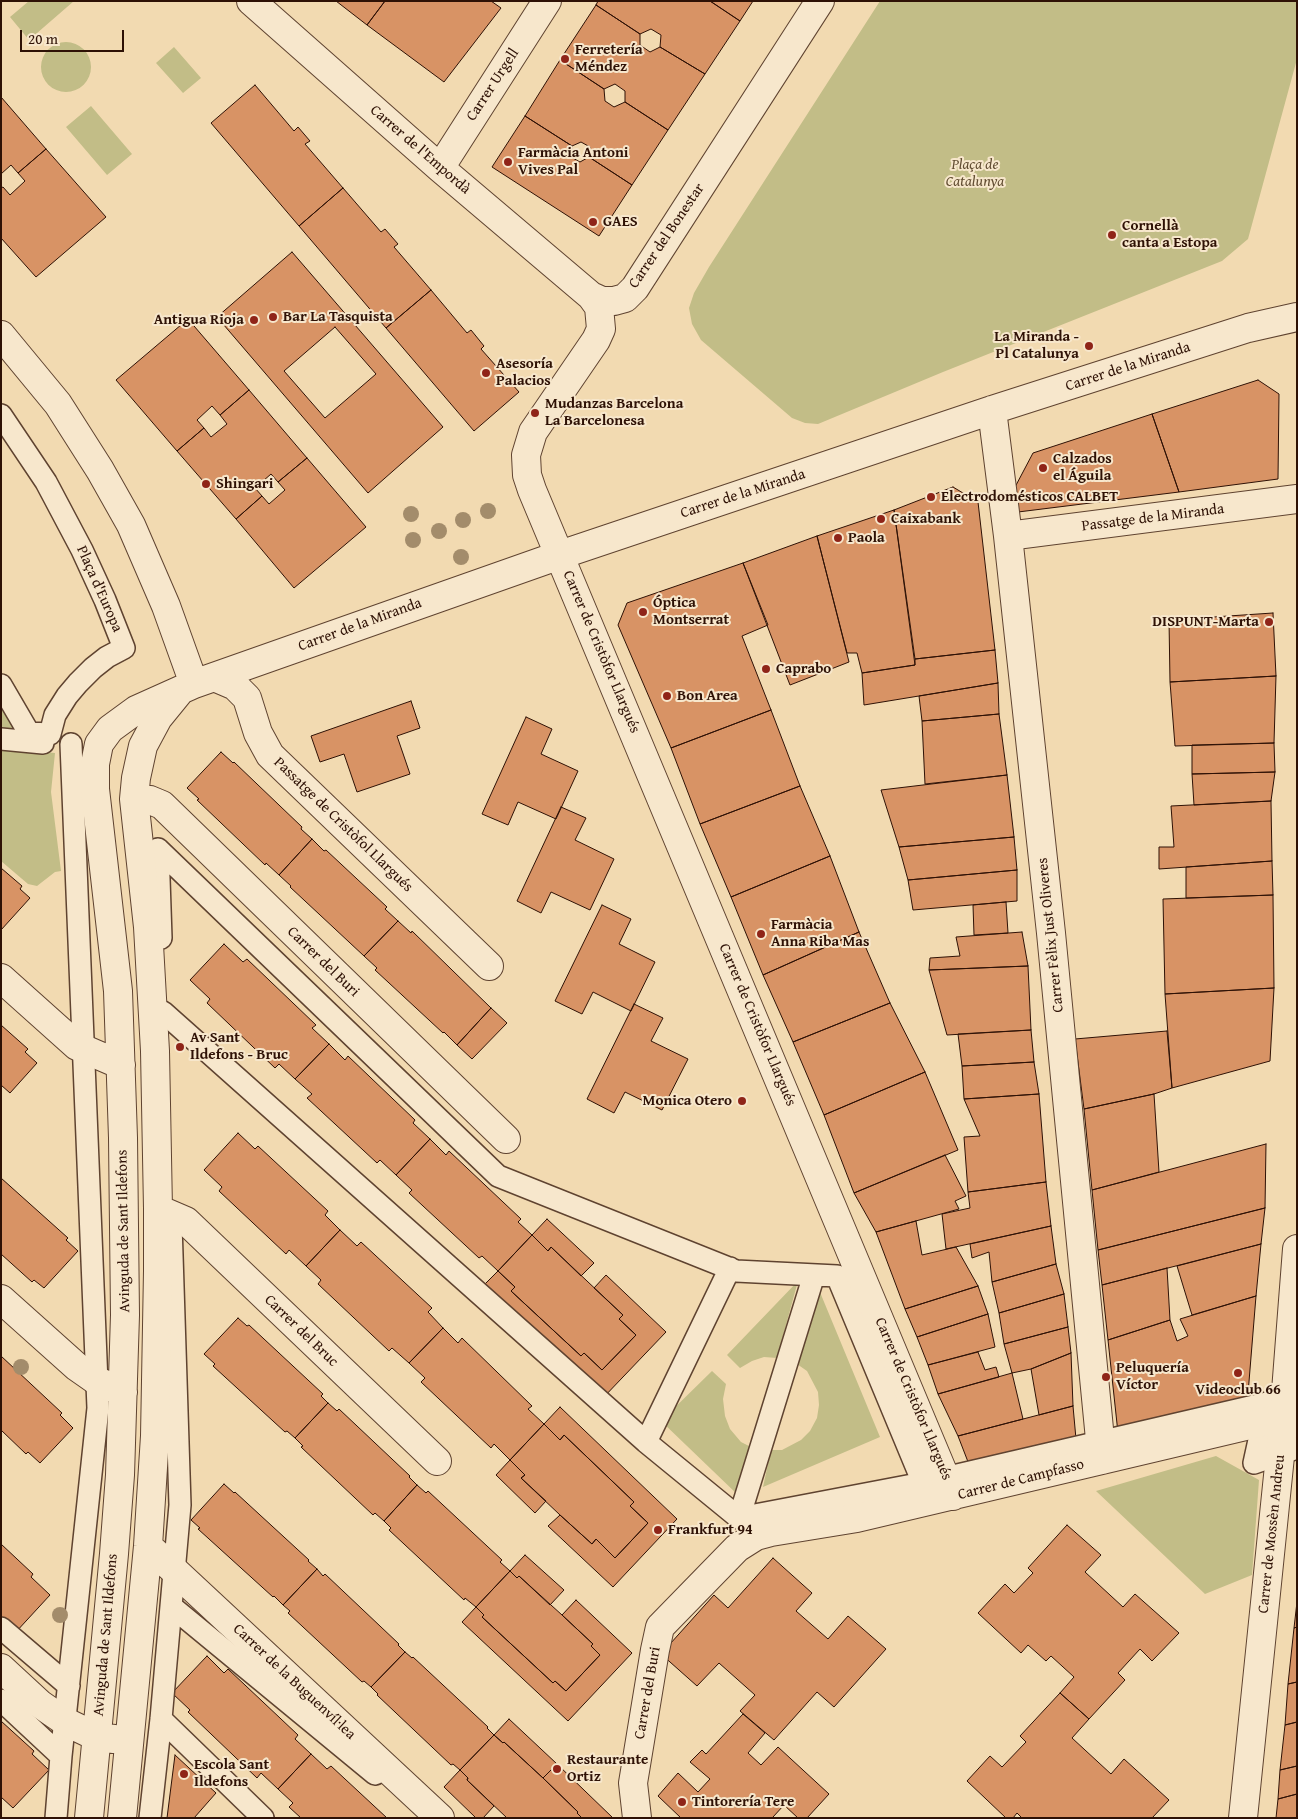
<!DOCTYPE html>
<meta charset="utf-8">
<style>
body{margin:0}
#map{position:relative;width:1298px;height:1819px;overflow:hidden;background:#f2dab1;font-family:"Gentium Book Plus",serif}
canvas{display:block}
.frame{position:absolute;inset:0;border:2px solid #2e1105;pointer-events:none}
.scale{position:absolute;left:20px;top:30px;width:104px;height:22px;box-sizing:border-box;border:2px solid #2e1105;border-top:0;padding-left:6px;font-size:15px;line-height:18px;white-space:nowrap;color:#2e1105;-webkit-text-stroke:4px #f7e7cc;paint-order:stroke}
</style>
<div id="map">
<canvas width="1298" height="1819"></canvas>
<div class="frame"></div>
<div class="scale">20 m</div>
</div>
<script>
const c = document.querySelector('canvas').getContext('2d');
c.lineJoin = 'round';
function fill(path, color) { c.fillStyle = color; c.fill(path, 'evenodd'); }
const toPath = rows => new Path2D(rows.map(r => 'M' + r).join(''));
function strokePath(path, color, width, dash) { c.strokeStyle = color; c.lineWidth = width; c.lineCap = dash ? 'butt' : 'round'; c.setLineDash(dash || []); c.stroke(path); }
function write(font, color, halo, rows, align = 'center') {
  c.font = font + ' "Gentium Book Plus",serif'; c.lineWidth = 4; c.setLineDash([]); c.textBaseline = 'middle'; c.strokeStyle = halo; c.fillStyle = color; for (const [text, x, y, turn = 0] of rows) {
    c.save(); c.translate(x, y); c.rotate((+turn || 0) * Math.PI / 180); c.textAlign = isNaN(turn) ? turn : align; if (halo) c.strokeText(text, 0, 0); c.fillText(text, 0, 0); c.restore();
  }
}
const green = toPath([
 [29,1,74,1,29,40,10,17],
 [880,1,1297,1,1297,59,1248,239,1222,261,943,372,818,424,805,423,792,418,701,340,692,324,689,308,694,293,709,267],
 '41 67a25 25 0 1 1 50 0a25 25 0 1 1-50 0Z',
 [174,47,201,78,183,93,156,63],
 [91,106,132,154,107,175,66,127],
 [1,685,29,733,1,731],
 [1,748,55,753,51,792,61,871,55,872,37,886,28,884,1,861],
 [798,1281,777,1358,764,1357,752,1361,740,1368,727,1355],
 [817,1285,880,1437,763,1487,771,1450,782,1450,801,1440,810,1431,817,1418,819,1405,818,1392,807,1371,797,1364],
 [712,1371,726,1384,723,1399,725,1416,730,1429,741,1442,751,1447,738,1495,661,1421],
 [1216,1456,1259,1480,1252,1575,1205,1594,1096,1491]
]);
const building = toPath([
 [336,1,385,1,367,25,336,1],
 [385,1,491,1,501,8,444,82,367,25,385,1],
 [598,1,710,1,740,21,705,74,660,47,661,35,651,29,640,34,596,5,598,1],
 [710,1,753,1,740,21,710,1],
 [596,5,640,34,640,45,650,52,660,47,705,74,668,130,625,102,625,91,615,84,604,89,560,60,596,5],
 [560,60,604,89,605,101,614,107,625,102,668,130,632,185,589,157,590,147,581,142,572,146,525,116,560,60],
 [255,85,294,131,298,127,310,141,305,144,343,188,299,226,211,123,255,85],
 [1,97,46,149,18,173,11,165,1,174,1,97],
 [525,116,572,146,571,157,580,162,589,157,632,185,599,236,492,167,525,116],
 [46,149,106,217,36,277,1,238,1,188,3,187,10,195,25,181,18,173,46,149],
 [343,188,381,232,385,229,398,244,394,247,431,290,386,328,299,226,343,188],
 [292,252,443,427,368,493,217,317,292,252],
 [335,327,376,374,325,418,284,371,335,327],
 [431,290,467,333,471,330,484,346,481,349,519,392,474,431,386,328,431,290],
 [188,319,249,390,220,415,212,406,197,420,204,428,177,451,116,380,188,319],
 [1258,380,1279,394,1278,479,1179,492,1152,414,1258,380],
 [249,390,307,458,278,482,271,474,255,488,262,496,236,519,177,451,204,428,211,437,227,424,220,415,249,390],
 [1152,414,1179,492,1018,512,1014,489,1033,453,1152,414],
 [307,458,366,527,294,588,236,519,262,496,269,504,285,490,278,482,307,458],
 [953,487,978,502,995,650,915,659,894,510,953,487],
 [894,510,915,665,862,673,857,653,847,653,817,536,894,510],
 [817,536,849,662,790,685,743,563,817,536],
 [743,563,768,625,742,636,771,710,671,748,618,625,627,603,743,563],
 [1273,613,1276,676,1170,682,1169,620,1273,613],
 [995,650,998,683,864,705,862,673,915,665,915,659,995,650],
 [1276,676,1274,743,1175,746,1170,682,1276,676],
 [998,683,999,714,922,721,919,696,998,683],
 [411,701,420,728,397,736,410,774,357,792,344,754,320,762,311,736,411,701],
 [771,710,800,786,700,824,671,748,771,710],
 [999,714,1007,775,925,784,922,721,999,714],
 [526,717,552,729,541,754,578,771,556,819,518,802,508,825,482,814,526,717],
 [1274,743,1275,772,1192,774,1192,745,1274,743],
 [221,752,233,763,234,762,302,827,301,829,312,839,279,875,266,863,265,865,197,800,199,799,187,788,221,752],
 [1275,772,1271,801,1194,805,1192,774,1275,772],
 [1007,775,1014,837,899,847,881,790,1007,775],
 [800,786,830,856,731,897,700,824,800,786],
 [1271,801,1272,861,1159,869,1159,847,1174,847,1171,806,1271,801],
 [561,807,586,818,575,840,614,859,590,910,551,892,541,913,517,901,561,807],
 [1014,837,1017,870,908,880,899,847,1014,837],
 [312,839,324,851,326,850,387,907,385,909,398,921,364,956,290,887,291,886,279,875,312,839],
 [830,856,859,932,763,975,731,897,830,856],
 [1272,861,1273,895,1186,898,1186,867,1272,861],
 [1,868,22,886,20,889,30,898,1,930,1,868],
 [1017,870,1017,901,913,910,908,880,1017,870],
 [1273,895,1274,988,1165,994,1163,899,1273,895],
 [1006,902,1008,933,974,935,973,905,1006,902],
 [602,905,631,919,619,944,655,962,631,1011,593,992,582,1014,555,1001,602,905],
 [398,921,411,933,412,931,491,1008,457,1045,444,1032,443,1033,375,970,377,968,364,956,398,921],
 [859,932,890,1003,793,1042,763,975,859,932],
 [1022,932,1028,966,929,970,930,958,960,956,956,937,1022,932],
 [224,944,243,962,247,959,316,1025,312,1028,329,1044,295,1079,279,1064,275,1068,207,1003,210,999,190,980,224,944],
 [1028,966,1031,1030,947,1035,929,970,1028,966],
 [1274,988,1270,1061,1172,1088,1165,994,1274,988],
 [890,1003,925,1072,824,1115,793,1042,890,1003],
 [634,1004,663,1018,651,1041,688,1059,662,1110,625,1092,614,1113,587,1099,634,1004],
 [491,1008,507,1023,472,1059,457,1045,491,1008],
 [1,1025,28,1049,25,1052,37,1063,10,1093,1,1085,1,1025],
 [1031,1030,1034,1062,962,1066,958,1034,1031,1030],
 [1167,1031,1172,1088,1154,1094,1084,1109,1075,1039,1167,1031],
 [329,1044,345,1060,348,1056,415,1120,413,1123,430,1139,396,1175,380,1160,377,1163,307,1098,312,1094,295,1079,329,1044],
 [1034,1062,1039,1094,964,1099,962,1066,1034,1062],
 [925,1072,958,1150,854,1193,824,1115,925,1072],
 [1039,1094,1046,1182,968,1192,964,1137,980,1136,964,1099,1039,1094],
 [1154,1094,1159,1172,1092,1190,1084,1109,1154,1094],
 [238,1133,255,1149,258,1146,328,1211,325,1215,340,1230,306,1266,289,1250,286,1254,219,1191,222,1187,204,1170,238,1133],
 [430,1139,446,1155,449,1151,521,1219,518,1222,532,1235,498,1271,482,1256,479,1258,409,1193,412,1190,396,1175,430,1139],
 [1266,1144,1265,1208,1098,1250,1092,1190,1266,1144],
 [945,1155,966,1196,955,1201,959,1209,876,1232,854,1193,945,1155],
 [1,1178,68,1238,66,1240,78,1251,44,1288,34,1280,32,1282,1,1254,1,1178],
 [1046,1182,1051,1226,946,1249,942,1214,970,1208,968,1192,1046,1182],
 [1265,1208,1261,1244,1102,1285,1098,1250,1265,1208],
 [547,1219,594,1263,581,1276,551,1247,548,1251,532,1235,547,1219],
 [916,1221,922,1255,956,1247,978,1286,905,1309,876,1232,916,1221],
 [1051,1226,1056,1264,992,1282,989,1252,972,1258,970,1244,1051,1226],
 [340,1230,357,1246,361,1242,432,1308,428,1312,443,1328,409,1363,392,1348,389,1351,318,1284,321,1280,306,1266,340,1230],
 [532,1235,548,1251,551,1247,623,1315,619,1319,636,1335,602,1370,584,1353,581,1356,511,1291,515,1287,498,1271,532,1235],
 [1261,1244,1256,1296,1192,1315,1177,1266,1261,1244],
 [1056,1264,1064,1294,999,1313,992,1282,1056,1264],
 [1167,1268,1170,1320,1108,1340,1102,1285,1167,1268],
 [498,1271,515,1287,511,1291,581,1356,584,1353,602,1370,636,1335,619,1319,623,1315,594,1288,606,1275,666,1332,601,1400,481,1288,498,1271],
 [978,1286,988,1314,917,1337,905,1309,978,1286],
 [1064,1294,1068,1327,1004,1344,999,1313,1064,1294],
 [1256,1296,1247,1406,1118,1433,1108,1340,1170,1320,1177,1341,1188,1336,1180,1319,1256,1296],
 [988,1314,995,1347,928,1365,917,1337,988,1314],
 [238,1318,247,1326,249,1325,323,1394,321,1396,328,1403,295,1438,287,1431,285,1432,213,1366,215,1364,204,1354,238,1318],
 [1068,1327,1071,1353,1031,1369,1012,1373,1004,1344,1068,1327],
 [443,1328,458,1343,462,1338,532,1406,528,1409,544,1424,510,1460,494,1444,491,1448,421,1382,425,1378,409,1363,443,1328],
 [978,1352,985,1370,996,1367,999,1377,938,1394,928,1365,978,1352],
 [1071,1353,1073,1406,1039,1415,1031,1369,1071,1353],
 [1,1356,62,1413,60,1415,73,1428,40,1463,28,1452,26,1454,1,1430,1,1356],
 [1012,1373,1023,1419,958,1436,938,1394,1012,1373],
 [328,1403,337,1411,339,1409,410,1476,409,1477,417,1485,384,1521,375,1513,373,1515,301,1447,303,1446,295,1438,328,1403],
 [1073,1406,1076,1439,970,1467,958,1436,1073,1406],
 [560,1407,677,1519,613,1587,548,1526,560,1515,592,1544,596,1539,615,1558,648,1523,630,1506,634,1502,564,1435,560,1440,544,1424,560,1407],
 [544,1424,560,1440,564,1435,634,1502,630,1506,648,1523,615,1558,596,1539,592,1544,560,1515,521,1478,525,1475,510,1460,544,1424],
 [510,1460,525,1475,521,1478,546,1501,535,1513,496,1475,510,1460],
 [224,1484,234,1493,235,1492,309,1560,308,1561,317,1569,283,1605,274,1596,273,1597,198,1529,200,1528,191,1520,224,1484],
 [417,1485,426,1493,428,1491,502,1560,500,1562,510,1571,476,1607,465,1598,464,1600,389,1530,391,1528,384,1521,417,1485],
 [1067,1525,1101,1555,1085,1572,1123,1607,1135,1594,1179,1633,1152,1661,1140,1649,1118,1673,1125,1680,1089,1719,1060,1693,1074,1677,1051,1656,1046,1661,1028,1645,1021,1653,978,1613,1005,1584,1014,1593,1033,1573,1028,1568,1067,1525],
 [1,1544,33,1574,31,1577,50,1595,15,1633,1,1620,1,1544],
 [525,1555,564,1590,550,1605,519,1576,517,1578,510,1571,525,1555],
 [773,1558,812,1593,796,1611,828,1639,848,1616,886,1649,834,1707,817,1692,774,1740,740,1711,755,1695,719,1663,697,1686,661,1654,714,1595,728,1608,773,1558],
 [317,1569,323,1576,325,1574,399,1644,398,1645,405,1652,371,1687,364,1681,362,1682,288,1613,290,1611,283,1605,317,1569],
 [510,1571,517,1578,519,1576,562,1615,593,1644,591,1646,600,1655,566,1691,555,1681,553,1683,482,1617,484,1615,476,1607,510,1571],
 [576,1600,632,1653,568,1721,462,1622,476,1607,484,1615,482,1617,553,1683,555,1681,566,1691,600,1655,591,1646,593,1644,562,1615,576,1600],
 [1297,1602,1297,1627,1294,1628,1297,1602],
 [1297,1627,1297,1682,1288,1684,1294,1628,1297,1627],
 [405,1652,412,1658,413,1657,488,1727,487,1728,494,1735,460,1770,453,1764,451,1765,377,1695,378,1694,371,1687,405,1652],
 [207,1656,224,1673,228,1669,298,1735,295,1739,311,1754,278,1789,261,1773,257,1778,188,1712,190,1710,172,1693,207,1656],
 [1297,1682,1297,1722,1285,1725,1288,1684,1297,1682],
 [1060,1693,1089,1719,1072,1738,1111,1774,1124,1759,1169,1800,1152,1818,1022,1818,1017,1813,1013,1818,1006,1818,967,1781,990,1756,1002,1767,1026,1742,1020,1736,1060,1693],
 [743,1714,765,1733,748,1753,761,1765,778,1747,829,1794,807,1818,798,1818,784,1805,773,1817,774,1818,681,1818,658,1796,678,1773,698,1792,710,1779,690,1762,702,1750,706,1754,743,1714],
 [509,1719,557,1764,543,1778,504,1742,503,1743,494,1735,509,1719],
 [1,1721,34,1751,32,1754,49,1770,13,1808,1,1797,1,1721],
 [1297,1722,1297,1766,1280,1770,1285,1725,1297,1722],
 [494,1735,503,1743,504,1742,543,1778,578,1812,577,1813,582,1818,507,1818,467,1780,468,1778,460,1770,494,1735],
 [311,1754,327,1769,331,1766,387,1818,301,1818,289,1807,293,1803,278,1789,311,1754],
 [175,1755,216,1793,194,1818,167,1818,175,1755],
 [557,1764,613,1818,582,1818,577,1813,578,1812,543,1778,557,1764],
 [1297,1766,1297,1794,1278,1799,1280,1770,1297,1766],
 [460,1770,468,1778,467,1780,494,1806,483,1818,476,1818,444,1787,460,1770],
 [1297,1794,1297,1818,1276,1818,1278,1799,1297,1794]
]);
const pedestrian = toPath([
 [1,415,46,482,82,550,105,600,124,648,107,657,93,668,78,683,67,696,55,715,50,734,29,733,1,685],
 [1,739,43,743],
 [158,849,498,1176,736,1271,837,1276,923,1483,1267,1403,1297,1394],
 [158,849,161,938],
 [163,1012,646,1442],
 [730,1268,646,1442,739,1518],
 [814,1275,739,1518,923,1483],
 [1266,1408,1254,1463,1297,1448],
 [171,1606,375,1774],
 [1,1628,69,1686],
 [1,1700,61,1756,56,1818],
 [161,1719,263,1818],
 [61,1756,98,1408,71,744],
 [150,1818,161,1719,180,1505,171,1224]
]);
const minor = toPath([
 [251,1,440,168,591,296,599,307,601,329,596,340,533,432,526,455,527,475,532,490,953,1496],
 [440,168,547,1],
 [591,296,602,301,614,301,625,298,635,288,820,1],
 [1,335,58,404,100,470,131,525,166,606,194,684],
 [992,410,1008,536,1051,933,1102,1460],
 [1008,536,1297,499],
 [214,677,235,686,247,698,258,733,270,755,489,966],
 [134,799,150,800,162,805,506,1139],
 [1,978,77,1046,121,1065],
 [158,1209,186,1221,437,1461],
 [1,1299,77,1367,97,1381,123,1392],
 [148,1546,440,1818],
 [1,1668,40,1704,66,1722,97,1737,114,1739],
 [89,1818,114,1554,120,1475,125,1315,123,1138,118,991,95,789,95,764,99,744,110,729,136,710,194,684,560,555,992,410,1248,328,1297,317],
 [122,1818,148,1546,155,1436,158,1271,158,1209,155,1051,148,927,134,799,136,778,143,746,158,718,180,691],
 [637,1818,633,1783,655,1650,660,1627,737,1548,756,1536,771,1532,857,1518,1263,1422,1297,1416],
 [1243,1818,1284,1417,1297,1249]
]);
const trees = [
 [488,511],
 [411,514],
 [463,520],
 [439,531],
 [413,540],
 [461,557],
 [21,1367],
 [60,1615]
];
const markers = [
 [565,59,5,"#8f2418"],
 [508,162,5,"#8f2418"],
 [593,222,5,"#8f2418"],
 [1112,235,5,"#8f2418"],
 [273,317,5,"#8f2418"],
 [254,320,5,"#8f2418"],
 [1089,346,5,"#8f2418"],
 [486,373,5,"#8f2418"],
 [535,413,5,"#8f2418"],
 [1043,468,5,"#8f2418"],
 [206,484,5,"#8f2418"],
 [931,497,5,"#8f2418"],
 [881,519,5,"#8f2418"],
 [838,538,5,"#8f2418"],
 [643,612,5,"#8f2418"],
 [1269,622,5,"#8f2418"],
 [766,669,5,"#8f2418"],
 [667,696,5,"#8f2418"],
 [761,934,5,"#8f2418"],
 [180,1047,5,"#8f2418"],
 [742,1101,5,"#8f2418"],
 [1238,1373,5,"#8f2418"],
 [1106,1377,5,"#8f2418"],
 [658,1530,5,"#8f2418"],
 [557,1769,5,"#8f2418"],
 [184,1774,5,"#8f2418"],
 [682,1802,5,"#8f2418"]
];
const poiNames = [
 ["Ferretería",575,50],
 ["Méndez",575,67],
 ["Farmàcia Antoni",518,153],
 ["Vives Pal",518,170],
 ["GAES",603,222],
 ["Cornellà",1122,226],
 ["canta a Estopa",1122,243],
 ["Bar La Tasquista",283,317],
 ["Antigua Rioja",244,320,"right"],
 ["La Miranda -",1079,337,"right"],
 ["Pl Catalunya",1079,354,"right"],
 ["Asesoría",496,364],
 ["Palacios",496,381],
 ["Mudanzas Barcelona",545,404],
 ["La Barcelonesa",545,421],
 ["Calzados",1053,459],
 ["el Águila",1053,476],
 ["Shingari",216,484],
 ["Electrodomésticos CALBET",941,497],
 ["Caixabank",891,519],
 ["Paola",848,538],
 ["Óptica",653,603],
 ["Montserrat",653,620],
 ["DISPUNT-Marta",1259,622,"right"],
 ["Caprabo",776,669],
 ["Bon Area",677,696],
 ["Farmàcia",771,925],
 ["Anna Riba Mas",771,942],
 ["Av Sant",190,1038],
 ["Ildefons - Bruc",190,1055],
 ["Monica Otero",732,1101,"right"],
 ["Peluquería",1116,1368],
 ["Víctor",1116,1385],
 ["Videoclub 66",1238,1390,"center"],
 ["Frankfurt 94",668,1530],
 ["Restaurante",567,1760],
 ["Ortiz",567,1777],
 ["Escola Sant",194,1765],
 ["Ildefons",194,1782],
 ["Tintorería Tere",692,1802]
];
const streetNames = [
 ["Carrer Urgell",493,85,-57],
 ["Carrer de l'Empordà",420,150,41],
 ["Carrer del Bonestar",667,236,-56],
 ["Carrer de la Miranda",1128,367,-18],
 ["Carrer de la Miranda",743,494,-18],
 ["Passatge de la Miranda",1153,518,-7],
 ["Plaça d'Europa",99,589,66],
 ["Carrer de la Miranda",360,625,-20],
 ["Carrer de Cristòfor Llargués",601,652,67],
 ["Passatge de Cristòfol Llargués",343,825,44],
 ["Carrer Fèlix Just Oliveres",1051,935,-96],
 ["Carrer del Buri",323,962,44],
 ["Carrer de Cristòfor Llargués",757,1025,67],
 ["Avinguda de Sant Ildefons",124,1231,-91],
 ["Carrer del Bruc",301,1331,44],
 ["Carrer de Cristòfor Llargués",913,1399,67],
 ["Carrer de Campfasso",1021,1480,-14],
 ["Carrer de Mossèn Andreu",1272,1534,-84],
 ["Avinguda de Sant Ildefons",106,1635,-85],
 ["Carrer de la Buguenvíl·lea",294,1682,43],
 ["Carrer del Buri",648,1693,-80]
];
const parkNames = [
 ["Plaça de",975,165],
 ["Catalunya",975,182]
];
fill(green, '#c2bd87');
fill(building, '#d89365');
strokePath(building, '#2e1105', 1);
strokePath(pedestrian, '#5f4330', 24);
strokePath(minor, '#5f4330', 30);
strokePath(pedestrian, '#f7e7cc', 21);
strokePath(minor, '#f7e7cc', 28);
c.fillStyle = '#a38c6b';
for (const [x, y] of trees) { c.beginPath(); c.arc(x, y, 8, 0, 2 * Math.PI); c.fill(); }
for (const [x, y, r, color] of markers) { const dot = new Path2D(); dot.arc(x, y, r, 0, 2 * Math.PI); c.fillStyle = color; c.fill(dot); strokePath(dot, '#f7e7cc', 2); }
write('bold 15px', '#2e1105', '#f7e7cc', poiNames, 'left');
write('15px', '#2e1105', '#f7e7cc', streetNames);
write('italic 15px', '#624d32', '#f7e7cc', parkNames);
</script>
